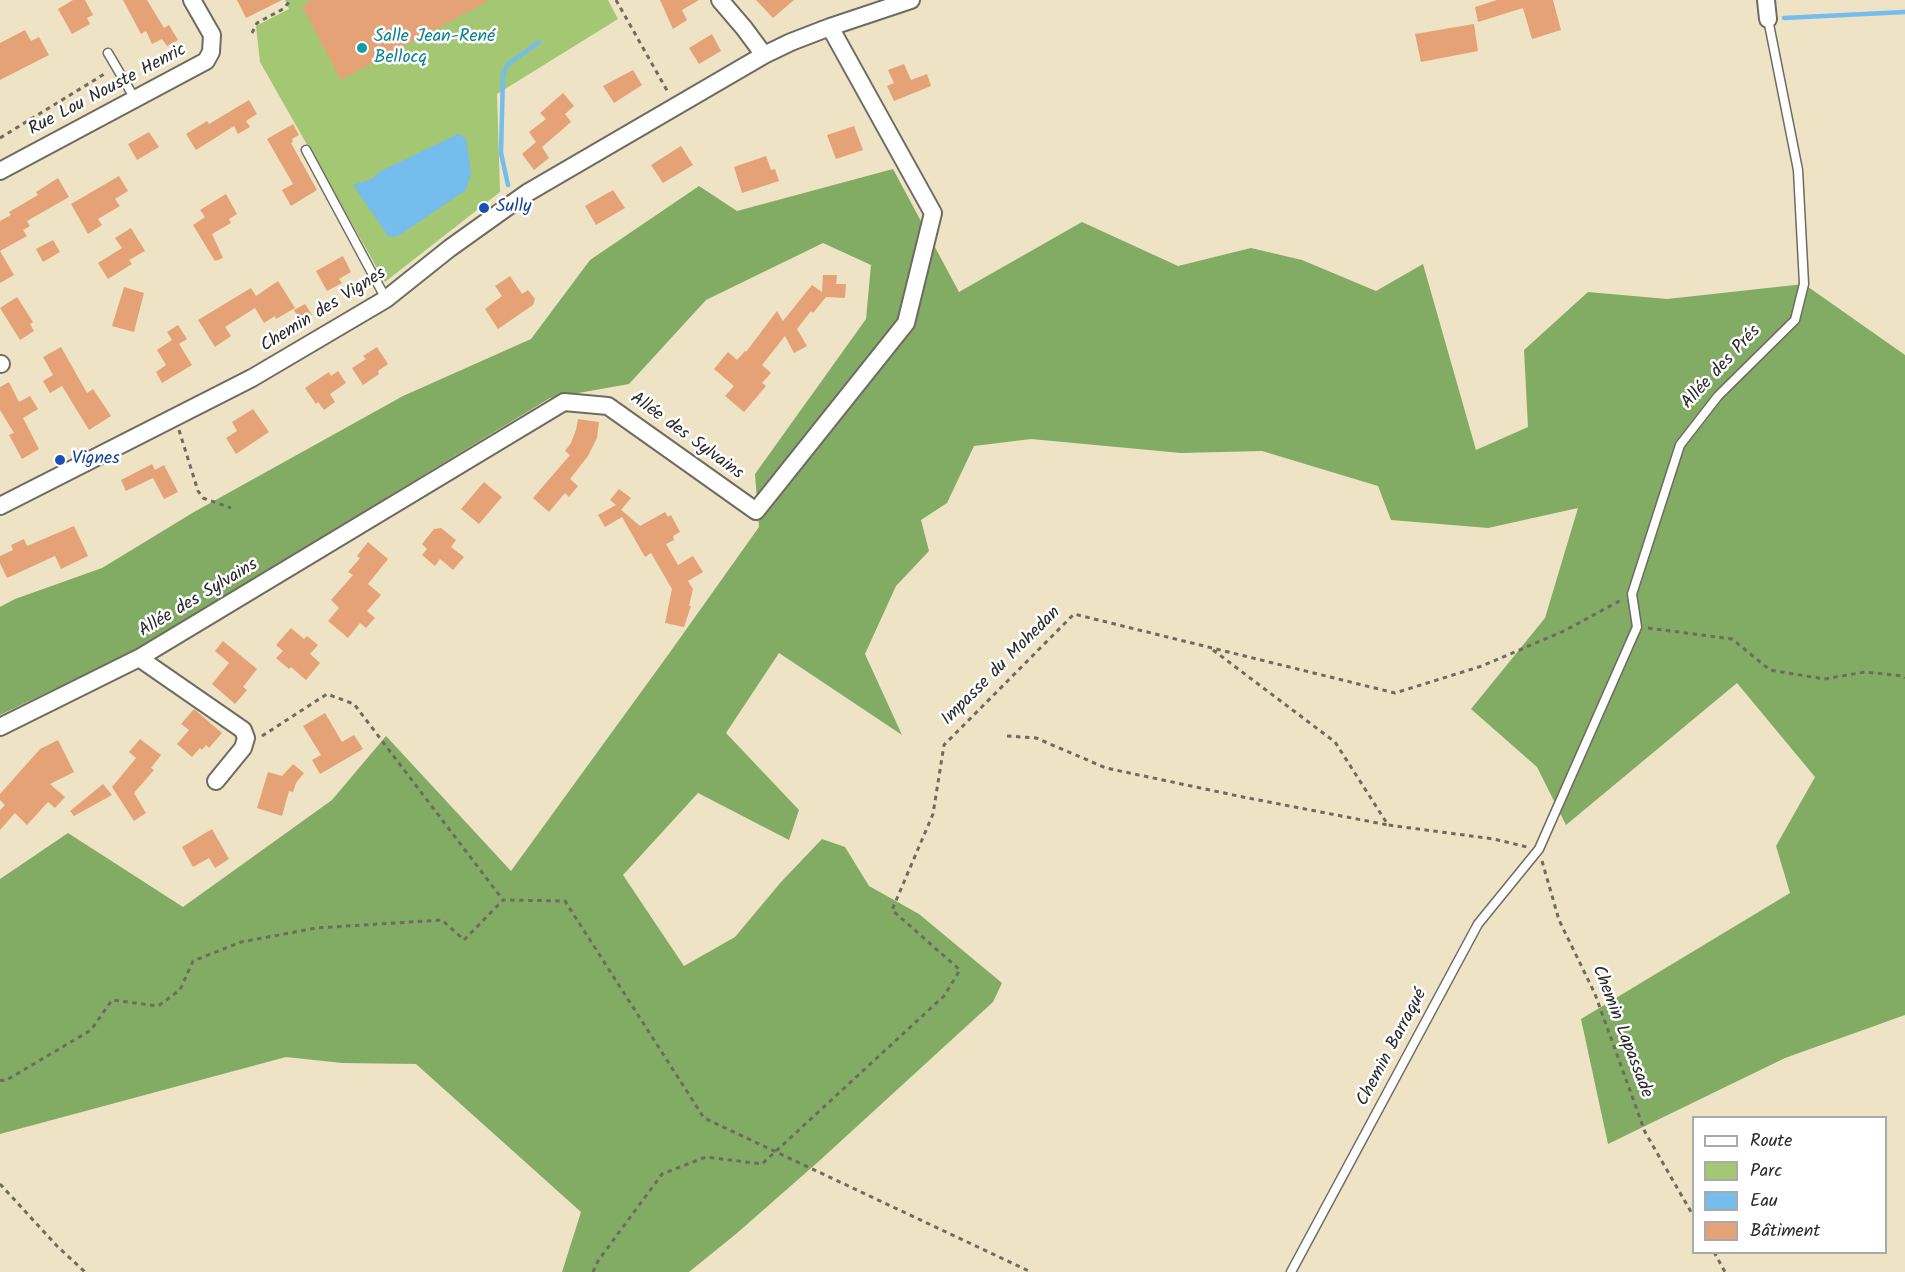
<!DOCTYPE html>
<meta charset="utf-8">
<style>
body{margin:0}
#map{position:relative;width:1905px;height:1272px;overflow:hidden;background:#eee3c5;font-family:Kalam,sans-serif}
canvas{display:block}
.legend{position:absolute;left:1692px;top:1116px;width:195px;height:138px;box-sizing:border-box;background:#fff;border:2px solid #aaa;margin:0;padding:8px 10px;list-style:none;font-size:18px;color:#2b2b2b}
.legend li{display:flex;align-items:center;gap:12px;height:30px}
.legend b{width:30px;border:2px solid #aaa}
</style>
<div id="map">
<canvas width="1905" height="1272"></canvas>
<ul class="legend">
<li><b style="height:8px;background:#fff"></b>Route</li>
<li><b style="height:16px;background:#a3c772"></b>Parc</li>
<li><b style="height:16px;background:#74bdec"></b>Eau</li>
<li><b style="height:16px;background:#e6a277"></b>Bâtiment</li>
</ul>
</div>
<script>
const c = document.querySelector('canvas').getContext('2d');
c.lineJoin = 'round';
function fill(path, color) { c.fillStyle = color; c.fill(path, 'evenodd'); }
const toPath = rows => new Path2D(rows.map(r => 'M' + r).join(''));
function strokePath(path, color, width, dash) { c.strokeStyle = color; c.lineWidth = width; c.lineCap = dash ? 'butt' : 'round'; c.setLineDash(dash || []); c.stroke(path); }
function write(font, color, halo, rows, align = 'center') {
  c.font = font + ' Kalam,sans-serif'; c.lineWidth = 5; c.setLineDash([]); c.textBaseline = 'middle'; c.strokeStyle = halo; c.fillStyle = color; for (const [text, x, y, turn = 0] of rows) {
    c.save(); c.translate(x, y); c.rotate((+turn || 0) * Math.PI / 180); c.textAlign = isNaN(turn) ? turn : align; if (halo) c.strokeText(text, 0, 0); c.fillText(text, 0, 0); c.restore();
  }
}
const green = toPath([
 [285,0,608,0,618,19,497,94,500,192,385,282,260,62,256,26,289,9]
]);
const forest = toPath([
 [893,169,959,292,1082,222,1178,266,1251,248,1302,260,1376,291,1423,264,1476,450,1528,427,1524,350,1588,292,1667,299,1804,284,1905,355,1905,1015,1785,1058,1608,1144,1581,1019,1790,893,1776,846,1815,777,1737,683,1566,825,1537,767,1471,709,1545,618,1578,508,1488,528,1391,520,1378,486,1262,451,1181,453,1031,439,974,446,947,503,921,520,929,551,896,586,865,654,902,735,779,653,726,733,799,810,789,840,698,793,623,875,684,966,735,937,781,882,822,839,845,847,869,886,919,914,1002,983,993,1002,818,1162,736,1234,689,1272,562,1272,581,1212,416,1064,342,1063,286,1057,0,1134,0,879,68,833,183,907,332,800,386,736,511,871,668,655,759,527,755,474,866,319,871,265,823,243,706,300,629,384,550,398,138,649,0,715,0,607,15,599,102,568,194,512,403,396,531,339,590,260,699,186,737,211]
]);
const water = toPath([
 [458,134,466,138,471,173,466,190,398,236,389,237,353,185,372,179,379,172]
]);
const stream = toPath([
 [1784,18,1905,12],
 [508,185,501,153,503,75,508,64,539,42]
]);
const building = toPath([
 [73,0,85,0,93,15,87,18,90,24,72,34,58,9],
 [123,0,147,0,164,28,169,25,178,40,167,46,162,39,152,44,146,31,141,34],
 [237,0,282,0,246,18],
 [312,0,490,0,341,80,302,6],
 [660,0,699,0,682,10,687,20,673,29],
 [756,0,794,0,773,18],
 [1497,0,1553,0,1561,30,1532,39,1523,8,1478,22,1475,7],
 [1474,24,1478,51,1421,62,1415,34],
 [25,30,31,41,39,37,49,55,0,80,0,43],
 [712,34,721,51,699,64,689,48],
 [904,64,911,80,927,74,931,86,894,101,887,86,894,83,888,70],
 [633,70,642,85,614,103,603,86],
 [563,93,574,106,565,114,571,122,542,147,549,158,534,170,522,154,536,142,529,132,546,119,540,113],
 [249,100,257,114,246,121,250,127,238,134,234,126,196,150,186,134,207,121,209,124],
 [293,124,299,135,292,139,293,142,291,143,317,190,291,206,282,190,293,184,267,139],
 [854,126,863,150,836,159,827,135],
 [149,132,159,147,137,160,128,144],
 [681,146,693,165,663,183,651,165],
 [766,156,771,170,775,169,779,181,742,193,734,167],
 [119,176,128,191,115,199,120,206,98,219,102,225,88,234,71,204],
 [58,178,69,197,27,221,30,226,23,230,27,236,0,251,14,275,0,283,0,221,11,215,9,212,38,195,36,192],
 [613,190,625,208,596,225,585,206],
 [226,194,237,214,229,219,231,223,212,234,223,258,215,261,193,225,205,217,200,210],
 [131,228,145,251,129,260,132,264,108,279,98,263,122,248,115,238],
 [53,240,60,252,43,262,36,249],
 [343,256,351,272,339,279,342,283,327,291,316,271],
 [823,275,837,275,836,284,846,284,845,298,826,297,813,313,811,311,797,329,807,346,794,353,785,336,762,365,771,373,762,383,766,386,744,412,725,396,734,386,714,369,728,352,737,360,745,351,746,352,777,311,783,321,812,285,822,292],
 [510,276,522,294,528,290,535,299,533,305,498,329,485,309,502,296,495,286],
 [278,281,295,308,276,319,275,316,264,323,255,308,225,327,231,336,215,347,198,320,251,288,256,296],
 [124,287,144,293,134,332,112,326],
 [17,297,33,322,30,324,34,331,20,340,0,308],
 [305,304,312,315,300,321,294,310],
 [178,325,187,339,179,344,192,365,162,383,156,372,166,365,157,350,172,340,167,332],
 [61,347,87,393,93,389,111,416,89,430,62,386,50,393,43,381,53,375,43,357],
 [377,347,388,364,378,371,379,374,363,385,352,368,366,359,363,356],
 [338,371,346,383,330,394,335,402,324,410,318,402,316,404,305,388,329,372,331,376],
 [9,382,19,402,30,396,38,409,23,418,39,449,22,459,9,435,14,433,0,410,0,387],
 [253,409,269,432,236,454,226,438,237,431,232,422],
 [578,419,599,422,597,438,588,456,570,479,578,486,569,497,565,493,549,512,533,498,570,455,565,451,571,443,576,430],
 [152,464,155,470,164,465,178,492,164,499,153,478,126,491,121,480],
 [484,482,502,497,479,524,461,509],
 [619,489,631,498,621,510,619,508,640,526,665,512,668,517,671,515,680,532,673,536,674,540,666,544,678,565,693,556,703,572,688,581,693,589,689,606,691,606,684,627,665,623,672,589,651,553,645,557,622,517,605,527,598,515,616,505,610,500],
 [74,526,88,556,61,569,55,556,7,578,0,563,0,556,13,550,11,545,24,539,27,546],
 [441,528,456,540,451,547,464,557,453,570,440,559,435,566,422,555,427,549,422,544,434,529],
 [368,542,388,559,368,584,381,595,367,611,375,618,366,628,360,623,348,638,328,621,339,608,331,600,353,575,348,572,360,558,357,556],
 [291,628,304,639,307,636,318,645,310,654,320,663,306,680,291,667,289,669,276,658,283,651,276,645],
 [223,641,257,669,243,687,247,690,235,704,212,684,229,663,215,651],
 [194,709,222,733,209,748,206,745,202,750,200,748,192,757,177,744,189,730,181,724],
 [325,713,342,742,354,735,363,749,320,774,312,760,321,755,303,726],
 [140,739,161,755,151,768,154,770,134,793,146,813,134,821,112,787,136,758,129,752],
 [58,740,74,772,50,784,65,797,55,808,48,802,27,825,15,813,0,830,0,810,5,805,0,800,0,794,40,749],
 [293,764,304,773,296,783,293,792,289,791,282,816,257,808,268,772,282,776],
 [103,784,112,795,74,816,70,811],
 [212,829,229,859,215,868,209,858,193,867,182,847]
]);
const path = toPath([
 [616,0,669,94],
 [252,33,257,23,283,9,291,0],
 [0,138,106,73],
 [179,430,198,491,203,498,231,508],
 [1648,628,1732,639,1770,670,1824,679,1865,672,1903,676,1905,678],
 [1213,650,1335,742,1388,825,1494,839,1527,847],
 [262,736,327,694,354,704,503,900],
 [1007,736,1036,738,1106,768,1243,797,1388,825],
 [1542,861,1559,920,1595,994,1645,1132,1694,1217],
 [0,1080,5,1081,91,1030,112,1000,158,1006,180,990,193,961,241,942,316,928,442,920,464,940,503,900,565,901,704,1118,1031,1272],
 [0,1184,57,1246,85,1272],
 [1714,1252,1725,1272],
 [593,1272,598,1261,662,1174,706,1157,762,1164,944,996,960,970,892,910,933,814,944,745,1074,614,1395,693,1482,666,1566,630,1623,599]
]);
const lane = toPath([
 [108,53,135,99],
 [306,150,386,299],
 [1291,1272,1478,924,1539,849,1637,627,1632,594,1680,445,1718,396,1795,320,1804,284,1798,170,1768,19]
]);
const street = toPath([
 [720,0,744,28,764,55],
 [1766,0,1768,19],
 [0,171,206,61,211,52,212,35,192,0],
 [0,364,1,364],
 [0,506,252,378,386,299,450,248,527,193,764,55,791,42,830,27,911,0],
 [0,727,139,658],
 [216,781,243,748,246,738,243,730,139,658,564,402,608,406,756,511,906,323,933,213,830,27]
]);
const markers = [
 [362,48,6,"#0f9aa8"],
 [484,208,6,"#1a4fb4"],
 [60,460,6,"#1a4fb4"]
];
const cultureNames = [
 ["Salle Jean-René",374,38],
 ["Bellocq",374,59]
];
const streetNames = [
 ["Rue Lou Nouste Henric",108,91,-28],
 ["Chemin des Vignes",324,311,-32],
 ["Allée des Prés",1722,368,-47],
 ["Allée des Sylvains",686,437,36],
 ["Allée des Sylvains",199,599,-31],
 ["Impasse du Mohedan",1002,667,-45],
 ["Chemin Lapassade",1621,1032,69],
 ["Chemin Barraqué",1393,1048,-62]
];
const transitNames = [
 ["Sully",496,208],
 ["Vignes",72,460]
];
fill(green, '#a3c772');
fill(forest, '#82ac64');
fill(water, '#74bdec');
strokePath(stream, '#74bdec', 4.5);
fill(building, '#e6a277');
strokePath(lane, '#6f6b61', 11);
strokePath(street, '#6f6b61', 20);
strokePath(path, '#6f6b61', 3, [4.5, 4.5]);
strokePath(lane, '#fff', 8);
strokePath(street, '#fff', 16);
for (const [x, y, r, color] of markers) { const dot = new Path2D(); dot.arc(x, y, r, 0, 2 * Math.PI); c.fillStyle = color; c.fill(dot); strokePath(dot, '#fff', 2); }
write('18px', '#0d838f', '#fff', cultureNames, 'left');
write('18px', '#2b2b2b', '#fff', streetNames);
write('18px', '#164399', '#fff', transitNames, 'left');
</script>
